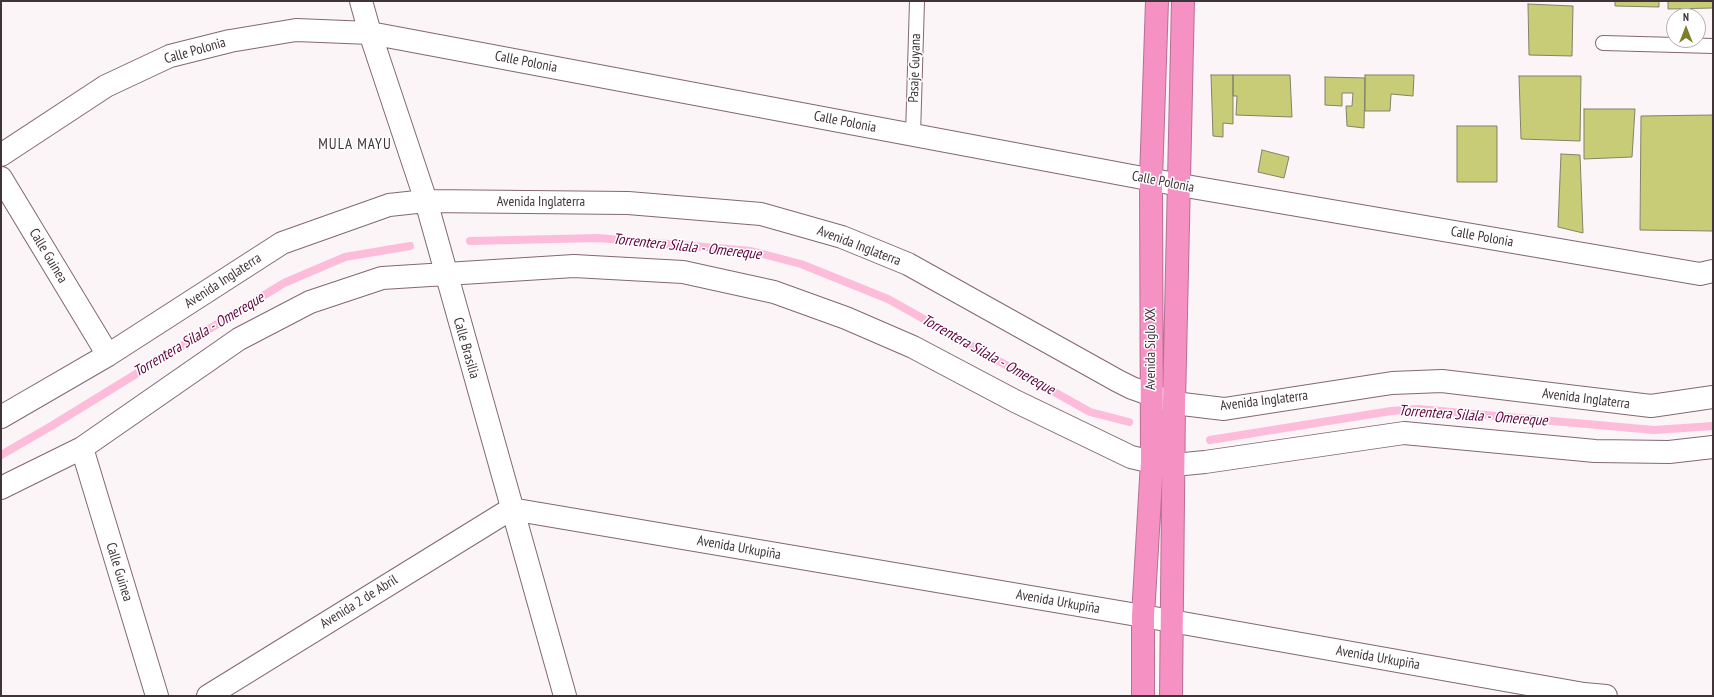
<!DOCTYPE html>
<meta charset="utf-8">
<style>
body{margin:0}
#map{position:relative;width:1714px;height:697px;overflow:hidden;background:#fbf5f8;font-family:"PT Sans Narrow",sans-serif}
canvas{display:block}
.frame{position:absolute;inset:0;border:2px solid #403439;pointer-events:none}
.north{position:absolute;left:1666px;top:8px;width:40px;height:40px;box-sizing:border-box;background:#fff;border:1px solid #b3aeb0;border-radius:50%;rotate:0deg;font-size:11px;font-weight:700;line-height:16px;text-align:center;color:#403439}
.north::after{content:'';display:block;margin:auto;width:14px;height:18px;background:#7d7f28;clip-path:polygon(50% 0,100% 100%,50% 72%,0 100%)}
</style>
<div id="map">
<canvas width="1714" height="697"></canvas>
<div class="frame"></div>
<div class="north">N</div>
</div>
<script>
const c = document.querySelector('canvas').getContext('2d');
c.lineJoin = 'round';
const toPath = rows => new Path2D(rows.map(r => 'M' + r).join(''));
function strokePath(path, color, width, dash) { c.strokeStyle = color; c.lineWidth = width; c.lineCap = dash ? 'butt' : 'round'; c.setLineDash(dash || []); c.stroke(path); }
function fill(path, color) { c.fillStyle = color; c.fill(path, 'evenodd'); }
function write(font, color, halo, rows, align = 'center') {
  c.font = font + ' "PT Sans Narrow",sans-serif'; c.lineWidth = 3; c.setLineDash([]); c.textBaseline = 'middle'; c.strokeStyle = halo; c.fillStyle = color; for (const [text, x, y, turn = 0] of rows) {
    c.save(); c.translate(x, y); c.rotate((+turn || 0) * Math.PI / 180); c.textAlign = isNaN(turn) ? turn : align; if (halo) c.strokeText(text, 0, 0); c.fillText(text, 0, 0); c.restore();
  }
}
const stream = toPath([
 [470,241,598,238,751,251,801,264,888,299,1090,412,1129,422],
 [1210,440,1391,411,1418,409,1654,430,1713,426],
 [1,455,53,425,284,283,345,257,410,246]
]);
const building = toPath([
 [1615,1,1659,1,1659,7,1615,6,1615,1],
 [1668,1,1713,1,1713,8,1668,9,1668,1],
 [1528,4,1573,6,1572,56,1529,55,1528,4],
 [1211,75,1233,75,1233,124,1223,123,1223,137,1213,136,1211,75],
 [1233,75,1290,75,1292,117,1236,115,1237,96,1233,96,1233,75],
 [1365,75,1414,75,1413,96,1391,94,1390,111,1365,111,1365,75],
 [1519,76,1581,76,1580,141,1521,139,1519,76],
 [1325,77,1365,78,1364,128,1347,126,1346,106,1352,106,1353,93,1342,93,1342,106,1325,105,1325,77],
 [1584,109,1635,109,1632,157,1584,159,1584,109],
 [1713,115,1713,231,1640,230,1641,116,1713,115],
 [1457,126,1497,126,1497,182,1457,182,1457,126],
 [1262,150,1289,157,1284,178,1258,172,1262,150],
 [1561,154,1580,155,1583,233,1558,227,1561,154]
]);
const lane = toPath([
 [1603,43,1713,46],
 [913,135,917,1]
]);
const street = toPath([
 [361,1,370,33,426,201,565,696],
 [1,155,106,86,170,56,230,41,296,30,370,33,1180,185,1700,274,1713,271],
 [1,178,108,355],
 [1,417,108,355,282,243,389,205,426,201,628,203,761,214,842,237,908,264,1118,381,1132,388,1174,403,1224,409,1392,383,1442,381,1651,406,1713,397],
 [82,448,157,696],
 [1,488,82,448,239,339,310,302,382,278,574,266,683,272,774,292,846,318,913,347,1015,401,1131,457,1152,462,1174,465,1205,462,1404,433,1595,451,1669,452,1713,447],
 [511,509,1143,616,1584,694,1606,696],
 [208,696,511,509]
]);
const highway = toPath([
 [1143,696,1143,616,1152,462,1151,179,1157,1],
 [1171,696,1174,403,1183,1]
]);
const streetNames = [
 ["Calle Polonia",195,51,-16],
 ["Calle Polonia",526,62,11],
 ["Pasaje Guyana",915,68,-88],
 ["Calle Polonia",845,122,11],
 ["Calle Polonia",1163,182,11],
 ["Avenida Inglaterra",541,202],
 ["Calle Polonia",1482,237,10],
 ["Avenida Inglaterra",859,246,21],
 ["Calle Guinea",48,256,59],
 ["Avenida Inglaterra",223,281,-33],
 ["Calle Brasilia",466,348,74],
 ["Avenida Siglo XX",1151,349,-90],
 ["Avenida Inglaterra",1586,399,7],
 ["Avenida Inglaterra",1264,401,-7],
 ["Avenida Urkupiña",739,548,10],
 ["Calle Guinea",119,572,73],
 ["Avenida 2 de Abril",359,602,-32],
 ["Avenida Urkupiña",1058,602,10],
 ["Avenida Urkupiña",1378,658,10]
];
const neighbourhoodNames = [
 ["MULA MAYU",355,145]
];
const waterNames = [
 ["Torrentera Silala - Omereque",687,247,6],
 ["Torrentera Silala - Omereque",199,335,-31],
 ["Torrentera Silala - Omereque",988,355,29],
 ["Torrentera Silala - Omereque",1473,416,4]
];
strokePath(stream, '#febcdb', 8);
fill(building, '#c9cc77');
strokePath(building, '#818367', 1);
strokePath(lane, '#836774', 16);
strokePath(street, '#836774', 24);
strokePath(highway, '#b67093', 24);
strokePath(lane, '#fff', 14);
strokePath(street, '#fff', 22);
strokePath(highway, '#f691c4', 22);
write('14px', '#403439', '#fff', streetNames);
c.letterSpacing = '1px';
write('15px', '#403439', '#fff', neighbourhoodNames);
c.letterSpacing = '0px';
write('italic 15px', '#60003e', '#fff', waterNames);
</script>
